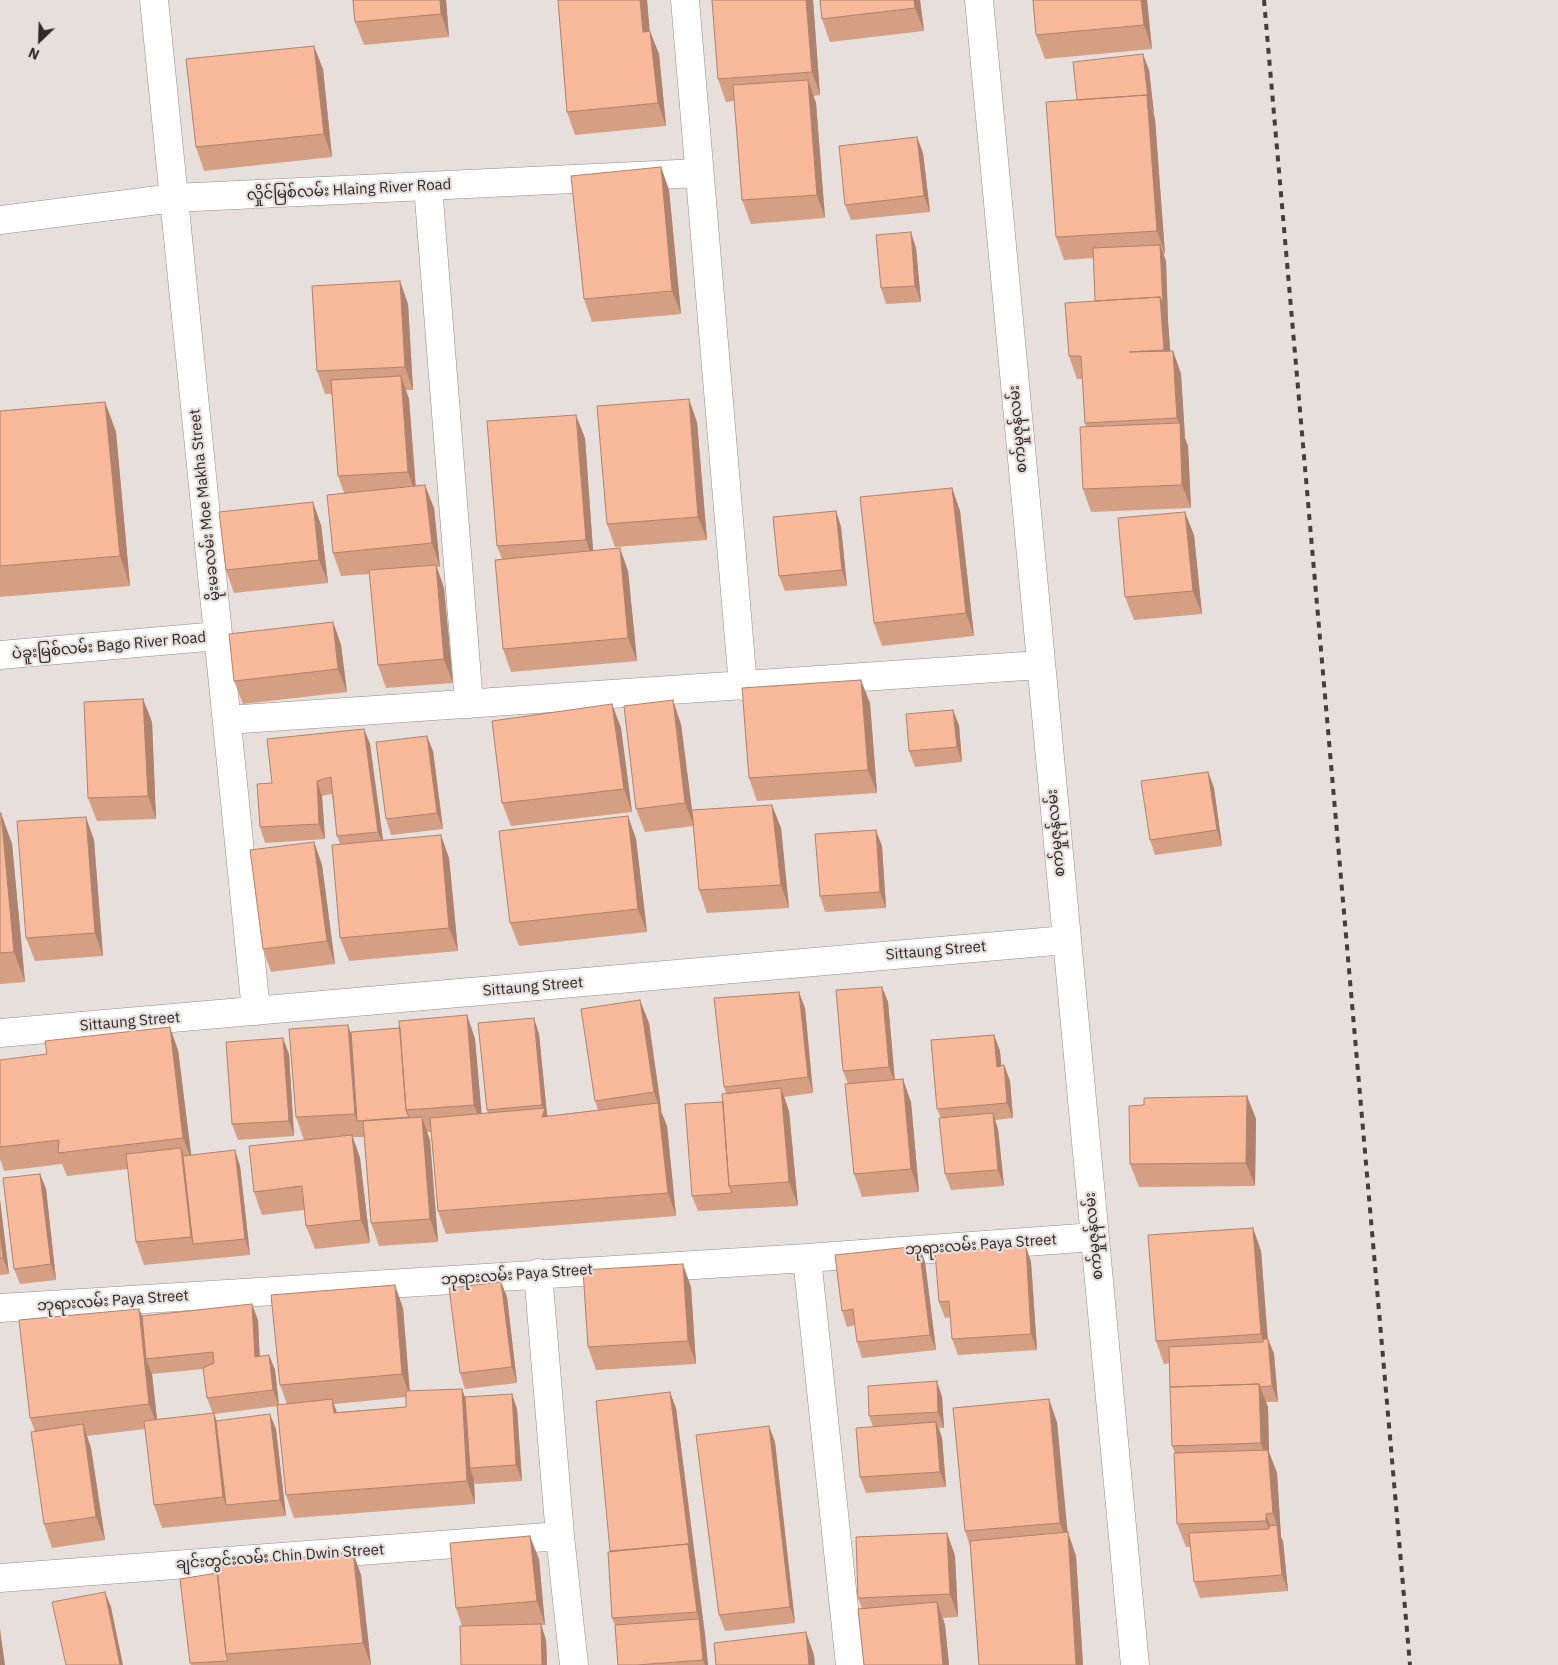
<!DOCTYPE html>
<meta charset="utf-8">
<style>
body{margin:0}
#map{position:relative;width:1558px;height:1665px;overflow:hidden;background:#e6dfdb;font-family:"IBM Plex Sans",sans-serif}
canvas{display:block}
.north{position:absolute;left:15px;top:15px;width:50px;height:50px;-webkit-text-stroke:4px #e6dfdb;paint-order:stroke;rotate:204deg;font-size:14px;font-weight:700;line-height:20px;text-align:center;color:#2d2a29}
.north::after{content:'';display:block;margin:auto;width:18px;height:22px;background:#2d2a29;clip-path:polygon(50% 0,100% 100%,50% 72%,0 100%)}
</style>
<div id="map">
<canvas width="1558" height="1665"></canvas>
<div class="north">N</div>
</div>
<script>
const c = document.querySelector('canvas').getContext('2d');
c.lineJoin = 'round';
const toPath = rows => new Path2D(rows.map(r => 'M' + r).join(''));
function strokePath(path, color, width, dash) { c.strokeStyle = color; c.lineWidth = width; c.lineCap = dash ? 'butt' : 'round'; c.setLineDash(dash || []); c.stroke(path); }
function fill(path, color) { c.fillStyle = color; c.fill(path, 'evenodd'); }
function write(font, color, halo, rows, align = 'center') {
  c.font = font + ' "IBM Plex Sans","Noto Sans Myanmar",sans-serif'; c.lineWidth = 4.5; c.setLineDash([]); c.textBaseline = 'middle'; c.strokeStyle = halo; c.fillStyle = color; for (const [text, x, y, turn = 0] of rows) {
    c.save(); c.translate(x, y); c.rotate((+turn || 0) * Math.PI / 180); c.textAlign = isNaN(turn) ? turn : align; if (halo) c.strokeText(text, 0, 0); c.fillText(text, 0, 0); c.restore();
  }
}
const minor = toPath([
 [154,0,256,1011],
 [685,0,743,686],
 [979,0,1135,1665],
 [428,186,469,704],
 [0,220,174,198,699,173],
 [0,655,218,636],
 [227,720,1040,665],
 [0,1033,1066,940],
 [807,1258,850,1665],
 [538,1273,560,1536,574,1665],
 [0,1308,807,1258,1094,1237],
 [0,1578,560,1536]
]);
const rail = toPath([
 [1264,0,1410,1665]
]);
const wall = toPath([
 [353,0,446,0,449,37,364,45,355,22],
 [558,0,647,0,649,31,659,54,666,126,575,135,567,112],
 [813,0,820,95,813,96,816,103,825,218,751,224,742,200,734,101,726,102,718,79],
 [820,0,920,0,924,31,830,42,822,19],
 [1147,0,1152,49,1045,59,1036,35],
 [323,69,332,157,204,171,196,147],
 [1149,70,1154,114,1155,119,1165,254,1163,254,1166,261,1168,321,1170,351,1173,351,1181,374,1185,438,1188,446,1191,508,1091,512,1083,489,1086,427,1085,423,1082,379,1077,379,1069,356,1095,301,1093,258,1064,260,1056,237,1077,100],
 [917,137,923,153,930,212,851,220,845,205],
 [661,167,669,190,681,314,592,322,584,299],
 [916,248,921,302,886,304,881,288],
 [408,304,413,390,406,390,409,399,416,486,434,508,440,567,437,567,444,588,453,683,386,688,378,665,370,574,341,576,333,553,344,493,338,476,332,394,325,394,317,371],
 [105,402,116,432,130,586,0,597,0,411],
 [697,422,707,540,615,547,607,524],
 [585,438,593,550,628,571,637,661,511,672,503,649,502,559,497,546],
 [952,488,960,511,974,636,882,646,874,623],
 [836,511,841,527,847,586,785,591,779,576],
 [321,525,328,583,234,593,226,570],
 [1194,535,1202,614,1134,620,1125,597],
 [333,622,341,645,347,692,243,704,234,681],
 [143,699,152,722,156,819,97,821,88,798],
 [870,703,877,793,757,801,749,778],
 [612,704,621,728,632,812,511,826,502,803],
 [681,724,692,810,781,828,789,908,707,913,699,890,693,826,645,832,636,809],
 [959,725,962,762,915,767,909,751],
 [364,729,370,744,383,840,449,858,458,951,349,961,340,938,340,844,337,836,332,794,322,796,325,839,265,843,260,827,272,783],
 [433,751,443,829,391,835,386,819],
 [1208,772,1214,788,1222,846,1155,855,1150,840],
 [0,813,12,844,25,982,0,984],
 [628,816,636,839,647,932,519,946,510,923],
 [94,840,103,956,35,961,26,938],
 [314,842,322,865,335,964,271,972,263,949],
 [882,846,886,908,825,912,820,896],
 [882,987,888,1002,895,1080,911,1102,919,1192,862,1197,854,1174,848,1084,843,1071],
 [805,1008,813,1093,784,1097,789,1111,798,1206,698,1211,692,1196,723,1102,726,1093,724,1087],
 [467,1015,475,1039,481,1113,488,1113,487,1110,539,1034,547,1116,598,1110,595,1101,649,1023,662,1115,667,1126,676,1216,446,1234,438,1211,431,1132,427,1132,430,1140,438,1242,379,1246,371,1223,364,1137,353,1137,360,1158,370,1243,315,1249,306,1226,304,1210,262,1215,254,1192,304,1140,296,1117,351,1032,400,1028],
 [994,1035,1000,1051,1001,1066,1004,1065,1010,1081,1013,1118,995,1120,998,1129,1004,1186,951,1190,945,1174,941,1118,937,1109],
 [178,1050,191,1155,240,1166,250,1255,144,1265,136,1242,128,1169,67,1176,62,1164,4,1171,0,1159,0,1060],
 [289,1054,294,1136,238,1140,232,1124],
 [1247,1096,1256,1119,1255,1186,1139,1187,1130,1164,1144,1105],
 [40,1174,46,1189,56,1280,20,1284,14,1269],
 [0,1200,9,1274,0,1275],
 [1253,1228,1261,1251,1268,1339,1274,1354,1278,1402,1266,1402,1268,1407,1269,1452,1277,1473,1281,1537,1283,1541,1288,1591,1200,1598,1194,1582,1191,1547,1186,1547,1177,1524,1175,1453,1172,1446,1170,1363,1164,1364,1156,1341],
 [919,1246,925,1262,936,1350,862,1358,857,1342,855,1325,847,1327,842,1311],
 [1031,1262,1037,1350,958,1355,952,1339,951,1317,945,1318,939,1302],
 [501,1282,507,1297,517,1383,465,1389,460,1373],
 [691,1287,696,1364,596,1370,588,1347],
 [403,1308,410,1391,465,1397,512,1394,517,1409,522,1481,475,1484,474,1480,475,1504,294,1518,286,1495,277,1406,214,1414,216,1421,276,1429,286,1516,231,1521,162,1528,154,1505,145,1429,87,1436,91,1448,105,1540,52,1548,44,1524,35,1432,30,1418,139,1309,142,1316,258,1320,260,1356,269,1355,275,1370,279,1405,287,1404,280,1385],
 [203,1369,207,1398,213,1414,157,1419,152,1374],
 [406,1397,406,1407,337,1412,334,1404],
 [942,1397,944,1428,939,1428,942,1438,946,1487,866,1493,860,1477,873,1427,869,1416],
 [676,1408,705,1635,708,1665,618,1665,615,1625,612,1618,610,1551],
 [1057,1422,1067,1533,1076,1556,1083,1665,979,1665,970,1546,965,1531],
 [775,1442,795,1623,725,1631,719,1615],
 [947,1533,955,1556,958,1617,943,1618,945,1625,949,1665,864,1665,862,1609,858,1598],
 [353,1552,361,1575,371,1665,191,1665,190,1663,217,1573],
 [539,1559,545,1625,541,1625,546,1640,547,1665,461,1665,462,1626,456,1608]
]);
const shadedWall = toPath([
 [440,0,446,0,449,37,441,14],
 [640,0,647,0,652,55,643,32],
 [806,0,813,0,820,95,812,72],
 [914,0,920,0,924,31,915,8],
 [1141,0,1147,0,1152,49,1144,25],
 [650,31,659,54,666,126,658,103],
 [314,46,323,69,332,157,324,134],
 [1143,54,1149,70,1154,114,1148,98],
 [808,80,816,103,825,218,817,195],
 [1147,95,1155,119,1165,254,1157,231],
 [917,137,923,153,930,212,924,196],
 [661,167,669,190,681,314,672,291],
 [911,232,916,248,921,302,915,286],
 [1160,245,1166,261,1168,321,1172,373,1164,350,1160,297],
 [400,281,408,304,413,390,405,367],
 [1173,351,1181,374,1185,438,1188,446,1191,508,1182,485,1180,426,1177,418],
 [401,376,409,399,416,495,408,472],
 [689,399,697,422,707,540,698,517],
 [105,402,116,432,130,586,120,556],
 [576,415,585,438,594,563,586,540],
 [425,485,434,508,440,567,432,543],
 [952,488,960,511,974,636,966,613],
 [313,502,321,525,328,583,319,560],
 [836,511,841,527,847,586,842,570],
 [1185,512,1194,535,1202,614,1193,591],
 [620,548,628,571,637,661,628,638],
 [436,565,444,588,453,683,444,659],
 [333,622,341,645,347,692,338,669],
 [861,680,870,703,877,793,868,770],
 [143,699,152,722,156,819,148,796],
 [673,700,681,724,694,826,685,803],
 [612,704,621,728,632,812,624,789],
 [953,710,959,725,962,762,957,747],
 [364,729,370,744,384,848,378,832],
 [427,736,433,751,443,829,437,813],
 [1208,772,1214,788,1222,846,1217,830],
 [317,781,322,796,325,839,319,824],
 [772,805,781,828,789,908,781,885],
 [1,813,12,844,25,982,14,952],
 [628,816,636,839,647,932,638,909],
 [86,817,94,840,103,956,95,933],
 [876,830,882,846,886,908,880,892],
 [441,835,449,858,458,951,449,928],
 [314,842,322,865,335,964,327,941],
 [882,987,888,1002,895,1083,889,1067],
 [799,992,805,1008,813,1093,808,1077],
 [640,1000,649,1023,662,1115,654,1092],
 [467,1015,475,1039,483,1128,474,1105],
 [534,1018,539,1034,547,1114,553,1131,542,1117,544,1111,542,1105],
 [348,1025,356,1048,357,1121,355,1114],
 [170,1027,178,1050,192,1161,183,1138],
 [994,1035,1000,1051,1003,1083,997,1067],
 [283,1038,289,1054,294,1136,289,1121],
 [1004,1065,1010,1081,1013,1118,1007,1103],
 [903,1079,911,1102,919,1192,911,1169],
 [781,1088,789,1111,798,1206,789,1182],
 [1247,1096,1256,1119,1255,1186,1246,1163],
 [658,1103,667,1126,676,1216,668,1193],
 [993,1113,998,1129,1004,1186,998,1170],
 [422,1117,430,1140,438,1242,430,1219],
 [352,1135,360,1158,370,1243,361,1220],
 [181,1148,189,1171,193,1244,191,1237],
 [235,1150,240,1166,250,1255,245,1239],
 [40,1174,46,1189,56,1280,51,1264],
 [0,1200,9,1274,3,1258,0,1230],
 [1253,1228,1261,1251,1269,1357,1261,1334],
 [919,1246,925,1262,936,1350,930,1335],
 [1026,1246,1031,1262,1037,1350,1031,1334],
 [683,1264,691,1287,696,1364,688,1341],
 [501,1282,507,1297,517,1383,512,1367],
 [395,1285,403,1308,410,1397,402,1374],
 [252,1304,258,1320,260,1373,255,1357],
 [139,1309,148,1332,146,1359,152,1374,158,1428,149,1404],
 [1268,1339,1274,1354,1278,1402,1272,1386],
 [269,1355,275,1370,279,1406,273,1390],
 [937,1381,942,1397,944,1428,938,1412],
 [1259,1384,1268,1407,1269,1452,1277,1473,1281,1537,1283,1541,1288,1591,1282,1575,1277,1525,1273,1513,1269,1465,1261,1443],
 [462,1389,471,1412,470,1468,474,1480,475,1504,467,1481],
 [670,1392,676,1408,705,1635,708,1665,705,1665,703,1660,699,1619,697,1612,688,1544],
 [512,1394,517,1409,522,1481,516,1465],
 [332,1399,340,1422,334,1413],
 [1049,1399,1057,1422,1069,1546,1060,1523],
 [214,1413,222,1437,226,1505,223,1497],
 [270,1414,276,1429,286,1516,280,1500],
 [936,1422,942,1438,946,1487,940,1472],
 [83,1424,91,1448,105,1540,96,1517],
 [769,1426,775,1442,795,1623,790,1607],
 [1266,1514,1274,1537,1274,1544,1266,1521],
 [1068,1532,1076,1556,1083,1665,1076,1665],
 [947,1533,955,1556,958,1617,950,1594],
 [530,1536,539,1559,545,1625,537,1601],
 [353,1552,361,1575,371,1665,363,1643],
 [105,1592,111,1607,123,1665,120,1665],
 [937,1602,945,1625,949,1665,943,1665],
 [541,1624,546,1640,547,1665,542,1665],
 [0,1629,5,1665,0,1665],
 [806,1632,814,1655,815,1665,809,1665]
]);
const building = toPath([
 [353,0,440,0,441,14,355,22,353,0],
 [558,0,640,0,643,32,650,31,658,103,567,112,558,0],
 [712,0,806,0,812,72,718,79,712,0],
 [820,0,914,0,915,8,822,19,820,0],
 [1033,0,1141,0,1144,25,1036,35,1033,0],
 [314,46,324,134,196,147,186,59,314,46],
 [1143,54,1148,98,1147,95,1077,100,1073,62,1143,54],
 [808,80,817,195,742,200,733,85,808,80],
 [1147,95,1157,231,1056,237,1046,102,1147,95],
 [917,137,924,196,845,205,839,146,917,137],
 [661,167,672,291,584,299,571,176,661,167],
 [911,232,915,286,881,288,876,235,911,232],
 [1160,245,1163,305,1160,297,1095,301,1093,248,1160,245],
 [400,281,405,367,317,371,312,286,400,281],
 [1160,297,1164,350,1129,352,1173,351,1177,418,1085,423,1081,356,1069,356,1065,303,1160,297],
 [401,376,408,472,338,476,331,380,401,376],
 [689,399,698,517,607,524,597,406,689,399],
 [105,402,120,556,0,566,0,411,105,402],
 [576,415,586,540,497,546,487,421,576,415],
 [1180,423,1182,485,1083,489,1080,427,1180,423],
 [425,485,432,543,333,553,327,495,425,485],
 [952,488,966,613,874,623,860,497,952,488],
 [313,502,319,560,226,570,219,512,313,502],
 [836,511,842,570,779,576,773,517,836,511],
 [1185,512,1193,591,1125,597,1118,518,1185,512],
 [620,548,628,638,503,649,495,560,620,548],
 [436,565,444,659,378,665,369,570,436,565],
 [333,622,338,669,234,681,229,634,333,622],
 [861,680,868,770,749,778,742,688,861,680],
 [143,699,148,796,88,798,84,702,143,699],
 [673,700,685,803,636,809,624,706,673,700],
 [612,704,624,789,502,803,492,721,612,704],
 [953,710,957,747,909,751,906,714,953,710],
 [364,729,378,832,337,836,331,777,317,781,319,824,260,827,257,784,272,783,267,739,364,729],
 [427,736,437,813,386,819,376,742,427,736],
 [1208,772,1217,830,1150,840,1141,781,1208,772],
 [772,805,781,885,699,890,692,810,772,805],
 [0,813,1,813,14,952,0,953,0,813],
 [628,816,638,909,510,923,499,831,628,816],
 [86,817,95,933,26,938,17,821,86,817],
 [876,830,880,892,820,896,815,834,876,830],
 [441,835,449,928,340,938,332,845,441,835],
 [314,842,327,941,263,949,250,850,314,842],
 [882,987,889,1067,843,1071,836,990,882,987],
 [799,992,808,1077,724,1087,714,998,799,992],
 [640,1000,654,1092,595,1101,581,1009,640,1000],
 [467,1015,474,1105,406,1110,399,1021,467,1015],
 [534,1018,542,1105,487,1110,478,1023,534,1018],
 [348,1025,355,1114,296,1117,289,1029,348,1025],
 [170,1027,183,1138,58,1153,59,1140,0,1147,0,1060,47,1054,45,1041,170,1027],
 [400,1028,406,1110,409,1117,357,1121,351,1032,400,1028],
 [994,1035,997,1067,1004,1065,1007,1103,937,1109,931,1040,994,1035],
 [283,1038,289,1121,232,1124,226,1042,283,1038],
 [903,1079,911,1169,854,1174,845,1084,903,1079],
 [781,1088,789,1182,729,1186,722,1094,781,1088],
 [1247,1096,1246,1163,1130,1164,1129,1106,1144,1105,1144,1098,1247,1096],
 [723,1102,729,1186,732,1193,692,1196,685,1104,723,1102],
 [658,1103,668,1193,438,1211,430,1118,545,1108,542,1117,658,1103],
 [993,1113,998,1170,945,1174,939,1118,993,1113],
 [422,1117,430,1219,371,1223,363,1121,422,1117],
 [352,1135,361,1220,306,1226,302,1186,254,1192,249,1146,352,1135],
 [181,1148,191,1237,136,1242,126,1154,181,1148],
 [235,1150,245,1239,193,1244,183,1156,235,1150],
 [40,1174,51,1264,14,1269,3,1178,40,1174],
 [1253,1228,1261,1334,1156,1341,1148,1235,1253,1228],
 [0,1230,3,1258,0,1258,0,1230],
 [919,1246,930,1335,857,1342,853,1309,842,1311,835,1255,919,1246],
 [1026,1246,1031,1334,952,1339,949,1301,939,1302,935,1252,1026,1246],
 [683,1264,688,1341,588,1347,583,1270,683,1264],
 [501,1282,512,1367,460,1373,449,1288,501,1282],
 [395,1285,402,1374,280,1385,271,1295,395,1285],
 [252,1304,255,1357,269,1355,273,1390,207,1398,203,1368,214,1363,213,1352,146,1359,142,1316,252,1304],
 [139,1309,149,1404,30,1418,19,1320,139,1309],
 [1263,1339,1268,1339,1272,1386,1260,1387,1259,1384,1170,1387,1169,1347,1263,1342,1263,1339],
 [937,1381,938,1412,869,1416,868,1386,937,1381],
 [1259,1384,1261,1443,1172,1446,1170,1387,1259,1384],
 [462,1389,467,1481,286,1495,277,1405,332,1399,334,1413,406,1407,406,1391,462,1389],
 [670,1392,690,1551,688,1544,610,1551,596,1401,670,1392],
 [512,1394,516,1465,470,1468,465,1397,512,1394],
 [1049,1399,1060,1523,965,1531,953,1408,1049,1399],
 [214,1413,223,1497,154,1505,144,1421,214,1413],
 [270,1414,280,1500,226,1505,216,1421,270,1414],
 [936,1422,940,1472,860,1477,856,1428,936,1422],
 [83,1424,96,1517,44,1524,31,1432,83,1424],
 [769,1426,790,1607,719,1615,696,1435,769,1426],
 [1268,1450,1273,1513,1266,1514,1266,1521,1177,1524,1174,1453,1268,1450],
 [1277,1525,1282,1575,1194,1582,1189,1533,1269,1529,1269,1526,1277,1525],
 [1068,1532,1076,1665,979,1665,970,1541,1068,1532],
 [947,1533,950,1594,858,1598,856,1537,947,1533],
 [530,1536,537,1601,456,1608,450,1543,530,1536],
 [688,1544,697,1612,612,1618,608,1552,688,1544],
 [353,1552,363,1643,226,1654,217,1566,353,1552],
 [217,1573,226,1654,228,1661,190,1663,180,1579,217,1573],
 [105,1592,120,1665,66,1665,52,1602,105,1592],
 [937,1602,943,1665,864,1665,858,1609,937,1602],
 [699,1619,703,1660,637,1665,618,1665,615,1625,699,1619],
 [541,1624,542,1665,461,1665,460,1626,541,1624],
 [806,1632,809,1665,716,1665,714,1643,806,1632]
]);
const streetNames = [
 ["လှိုင်မြစ်လမ်း Hlaing River Road",349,190,-3],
 ["စက်မှုဇုန်လမ်း",1018,429,-95],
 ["မိုးမခလမ်း Moe Makha Street",205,505,-96],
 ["ပဲခူးမြစ်လမ်း Bago River Road",109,646,-5],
 ["စက်မှုဇုန်လမ်း",1056,833,-95],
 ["Sittaung Street",936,951,-5],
 ["Sittaung Street",533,987,-5],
 ["Sittaung Street",130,1022,-5],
 ["စက်မှုဇုန်လမ်း",1094,1236,-95],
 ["ဘုရားလမ်း Paya Street",981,1245,-4],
 ["ဘုရားလမ်း Paya Street",517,1275,-4],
 ["ဘုရားလမ်း Paya Street",113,1301,-4],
 ["ချင်းတွင်းလမ်း Chin Dwin Street",280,1557,-4]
];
strokePath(minor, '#928b88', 29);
strokePath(minor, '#fff', 28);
strokePath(rail, '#433f3e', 4, [6, 6]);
fill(wall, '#d59f84');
fill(shadedWall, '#ae826c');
fill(building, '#f8b99a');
strokePath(building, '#ae826c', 1);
write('15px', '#2d2a29', '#e6dfdb', streetNames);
</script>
